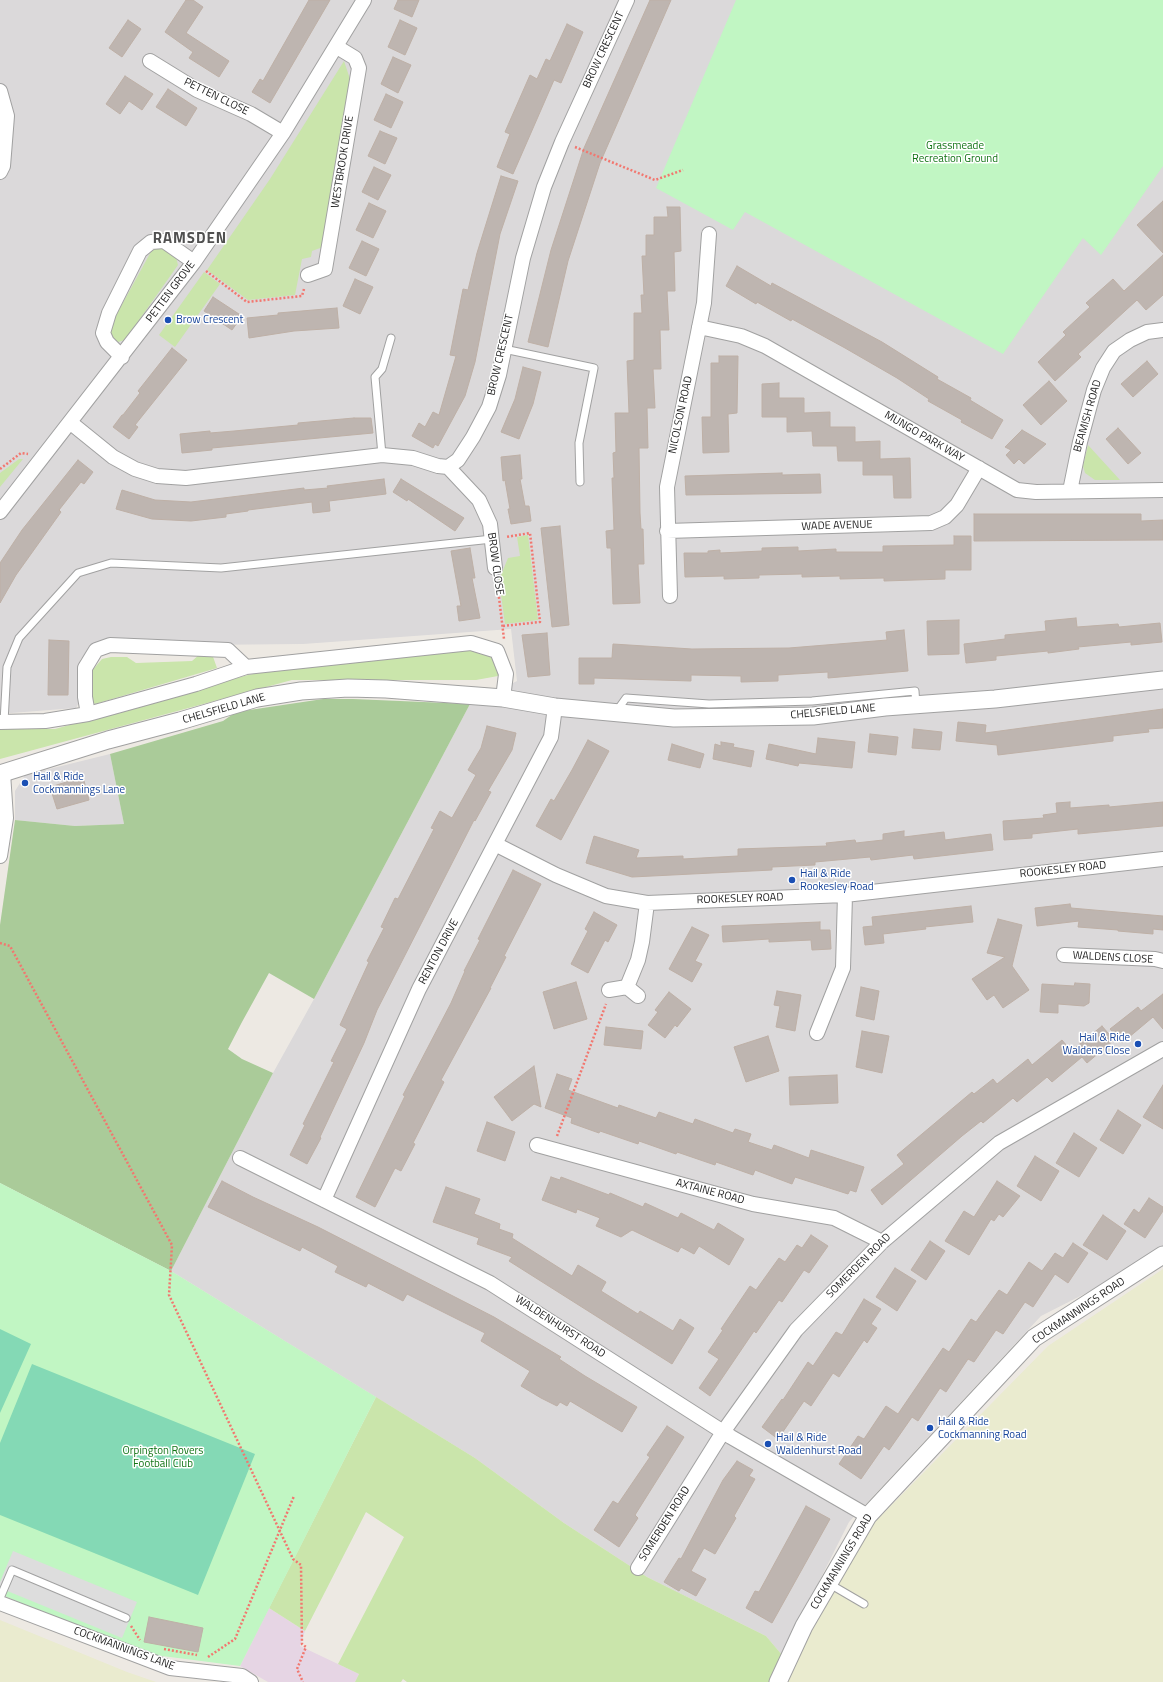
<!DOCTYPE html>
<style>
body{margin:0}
canvas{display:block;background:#ede9e3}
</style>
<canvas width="1163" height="1682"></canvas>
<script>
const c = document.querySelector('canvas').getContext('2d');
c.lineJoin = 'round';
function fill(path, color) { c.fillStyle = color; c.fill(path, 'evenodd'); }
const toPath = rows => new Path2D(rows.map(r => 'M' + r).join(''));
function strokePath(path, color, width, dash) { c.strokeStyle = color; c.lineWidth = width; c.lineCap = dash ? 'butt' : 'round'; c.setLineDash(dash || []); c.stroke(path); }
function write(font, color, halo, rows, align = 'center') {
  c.font = font + ' "Titillium Web",sans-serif'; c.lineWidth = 3; c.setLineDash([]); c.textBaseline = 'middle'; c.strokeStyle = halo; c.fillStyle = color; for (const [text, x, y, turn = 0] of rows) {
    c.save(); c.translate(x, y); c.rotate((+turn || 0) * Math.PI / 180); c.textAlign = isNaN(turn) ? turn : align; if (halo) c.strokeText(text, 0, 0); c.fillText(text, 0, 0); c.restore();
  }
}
const residential = toPath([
 [0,0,1163,0,1163,1252,1155,1258,1041,1316,849,1522,782,1655,766,1636,647,1577,564,1523,475,1458,171,1271,273,1073,314,999,470,704,517,681,511,629,303,644,93,646,80,660,79,702,76,708,11,713,0,712],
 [110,754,124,824,75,826,15,820,15,791,25,775]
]);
const industrial = toPath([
 [269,1608,305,1631,300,1646,359,1674,355,1682,268,1682,240,1666]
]);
const farmland = toPath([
 [1163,1269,1163,1682,788,1682,800,1652,871,1526,1048,1346],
 [0,1620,127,1672,156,1682,0,1682]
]);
const grass = toPath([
 [344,61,350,79,323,247,312,251,311,257,302,259,295,295,248,300,207,270,270,179],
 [160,246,176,257,178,265,125,340,118,342,108,337,108,330,153,248],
 [204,272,220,284,175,347,159,335],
 [1088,445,1120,480,1095,480,1085,473,1083,466],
 [19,459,23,459,0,487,0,473],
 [528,535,538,620,505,624,499,580,508,558,520,556,517,537],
 [474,647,493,656,499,670,498,676,476,680,292,680,0,759,0,729,55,729,248,675,296,666],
 [200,654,212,654,217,668,95,704,88,697,90,673,102,659,111,657,127,657,136,663,192,661],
 [376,1397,475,1458,564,1523,647,1577,766,1636,782,1655,769,1682,407,1682,403,1679,401,1682,355,1682,359,1674,338,1664,404,1537,366,1512,305,1631,269,1608]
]);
const forest = toPath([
 [323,699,353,699,470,704,314,999,269,973,242,1022,228,1049,242,1059,273,1073,171,1271,0,1183,0,925,15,820,75,826,124,824,110,754,223,721,236,712]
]);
const park = toPath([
 [736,0,1163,0,1163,166,1101,255,1083,238,1003,354,745,212,733,230,656,188],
 [0,1183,171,1271,376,1397,240,1666,139,1653,0,1594]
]);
const pitch = toPath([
 [0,1329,31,1344,0,1413],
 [32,1364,255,1454,198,1595,0,1515,0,1443]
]);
const parking = toPath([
 [13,1551,137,1602,122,1638,0,1588,0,1582]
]);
const building = toPath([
 [186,0,193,0,203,7,186,33,229,61,219,77,189,58,193,52,165,32,186,0],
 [309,0,330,0,270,103,252,92,260,79,263,81,309,0],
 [398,0,419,0,412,17,394,9,398,0],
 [650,0,671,0,600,163,568,261,548,347,528,342,551,250,584,148,650,0],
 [128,20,141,29,122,57,109,48,128,20],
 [400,20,417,28,405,55,388,47,400,20],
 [567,24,583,32,561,83,554,80,513,174,497,167,510,134,505,132,530,75,537,79,546,59,550,61,567,24],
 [393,57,411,65,398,93,381,84,393,57],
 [125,76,153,94,142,110,129,101,120,114,106,104,125,76],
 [168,89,197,108,186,126,156,107,168,89],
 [386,94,403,102,391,128,374,120,386,94],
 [380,131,397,138,385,164,368,156,380,131],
 [374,167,391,175,378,200,362,192,374,167],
 [501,176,518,181,500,234,475,362,465,396,438,446,435,444,433,448,412,436,419,423,425,427,433,412,439,415,456,356,450,355,463,289,468,290,477,253,501,176],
 [1163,201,1163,253,1137,225,1163,201],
 [369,203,386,211,373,238,356,230,369,203],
 [667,207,680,207,681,251,674,252,675,291,667,291,669,330,660,330,661,369,653,369,655,408,647,408,648,448,639,448,640,513,641,529,643,529,644,564,638,564,640,603,613,604,611,548,607,548,606,531,614,530,612,478,614,478,613,453,616,452,615,413,629,413,627,361,634,360,634,313,642,313,641,295,644,295,642,256,646,256,646,235,654,235,654,217,668,217,667,207],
 [362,241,379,249,366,276,349,268,362,241],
 [1163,255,1163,295,1146,310,1137,300,1078,354,1081,357,1055,381,1038,362,1066,335,1063,332,1090,307,1086,303,1113,279,1124,291,1163,255],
 [737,266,771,286,772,283,882,342,938,377,937,379,971,398,970,400,1003,420,992,439,961,422,962,420,928,401,929,399,897,378,845,348,792,319,791,321,757,302,756,304,726,286,737,266],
 [355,279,373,287,360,314,343,306,355,279],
 [213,297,242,316,232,330,204,311,213,297],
 [337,308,339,328,294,331,249,338,247,318,278,315,278,313,337,308],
 [172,348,187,360,135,425,138,427,129,439,113,427,122,415,123,415,140,393,138,391,172,348],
 [719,356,738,356,737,413,728,414,729,452,703,453,702,417,711,417,711,363,719,363,719,356],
 [1147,361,1158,374,1133,397,1121,384,1147,361],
 [523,367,541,372,533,404,519,439,501,432,515,399,523,367],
 [1049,381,1067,401,1041,425,1023,405,1049,381],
 [779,383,779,398,804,398,804,413,830,412,830,427,855,427,855,442,880,441,880,459,910,458,911,498,894,498,893,475,863,475,863,461,838,461,837,446,813,446,812,431,787,432,787,417,762,417,762,384,779,383],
 [354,418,371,418,373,433,212,448,212,450,182,453,180,434,210,431,210,433,234,431,298,425,298,423,354,418],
 [1118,428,1141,453,1128,464,1106,439,1118,428],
 [1022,430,1046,444,1024,464,1019,459,1014,464,1006,455,1011,450,1005,447,1022,430],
 [520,455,522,479,520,479,525,506,529,506,531,521,511,524,508,509,510,509,505,480,503,481,501,457,520,455],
 [78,460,93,472,84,484,81,482,59,510,61,512,16,575,0,603,0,563,22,530,78,460],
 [782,473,782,475,820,474,821,493,686,495,685,476,782,473],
 [384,479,386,494,329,501,330,511,313,513,312,502,248,510,248,511,226,514,226,517,191,521,152,519,116,509,122,490,155,500,191,502,304,488,304,490,328,488,327,486,384,479],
 [401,479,464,518,455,531,408,499,407,501,393,492,401,479],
 [974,514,1141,514,1141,521,1163,520,1163,540,974,541,974,514],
 [560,526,569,625,552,627,541,528,560,526],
 [954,536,971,536,971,570,945,570,945,579,884,581,884,578,840,579,840,576,802,577,802,574,759,575,759,578,724,579,724,576,685,577,684,553,708,553,708,551,720,550,720,553,762,551,762,548,798,547,798,551,836,549,836,552,883,552,883,546,954,545,954,536],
 [470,548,475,578,472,578,480,618,459,621,457,606,461,606,451,551,470,548],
 [1076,618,1077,627,1118,624,1119,627,1160,623,1162,642,1131,645,1131,642,1078,647,1079,649,1048,653,1048,651,996,656,996,660,966,663,964,644,1005,639,1005,635,1046,631,1045,621,1076,618],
 [959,620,959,654,928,655,927,621,959,620],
 [904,630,908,671,828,678,828,672,778,675,778,681,741,682,741,676,691,675,691,681,594,678,594,684,579,684,579,658,612,658,613,644,692,649,789,648,887,640,886,632,904,630],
 [547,633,550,675,528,677,522,635,547,633],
 [49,640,69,641,68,695,48,695,49,640],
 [1163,709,1163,728,1148,729,1149,732,1113,736,1113,741,998,755,997,745,956,741,958,722,986,725,985,733,1163,709],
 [487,726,516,733,512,750,488,791,491,792,475,821,474,820,377,1010,364,1043,320,1137,321,1138,307,1164,290,1155,305,1125,303,1124,334,1062,331,1061,347,1029,340,1025,369,962,367,961,384,928,381,927,395,898,398,899,434,829,431,828,440,811,452,818,476,775,468,770,481,748,487,726],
 [914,729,942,732,940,750,912,748,914,729],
 [870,734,898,737,896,755,868,752,870,734],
 [818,738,855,742,852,768,799,763,798,766,766,759,769,744,816,754,818,738],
 [588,740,609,751,561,840,536,826,551,799,554,801,572,770,588,740],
 [721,742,734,744,733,747,754,751,751,767,713,759,715,744,721,746,721,742],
 [672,744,704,754,700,768,668,760,672,744],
 [83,777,89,800,57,809,50,787,83,777],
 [1070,802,1070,808,1109,805,1109,807,1163,802,1163,826,1078,834,1078,829,1032,834,1032,838,1004,840,1003,821,1044,818,1043,815,1057,813,1056,803,1070,802],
 [904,831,904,837,944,832,945,840,991,834,993,850,914,859,913,855,871,860,870,857,815,862,815,865,772,867,772,870,632,877,586,863,594,836,639,850,636,858,683,856,683,859,738,856,738,849,827,846,826,843,855,840,856,843,883,840,883,834,904,831],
 [513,870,541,884,504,956,506,957,490,988,491,988,441,1080,444,1082,413,1143,415,1144,401,1171,395,1168,375,1207,356,1197,405,1096,403,1095,451,1003,465,971,464,971,480,940,478,939,513,870],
 [1070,904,1071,908,1163,916,1163,930,1153,929,1153,934,1118,931,1118,930,1078,927,1079,921,1037,926,1035,908,1070,904],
 [971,906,973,922,925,927,926,929,883,934,884,943,865,945,863,927,873,926,872,917,971,906],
 [594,912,617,925,608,942,605,940,588,973,571,964,588,931,585,929,594,912],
 [998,919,1022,925,1012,966,1029,990,1003,1008,994,995,987,1000,972,979,1005,957,987,953,998,919],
 [820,922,820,930,830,930,831,949,812,950,811,940,769,942,769,939,723,942,722,926,820,922],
 [692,927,709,935,695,961,702,964,692,982,669,969,692,927],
 [576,982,587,1019,554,1029,543,992,576,982],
 [1075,983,1090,984,1089,1003,1084,1006,1058,1004,1058,1013,1040,1012,1042,984,1074,986,1075,983],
 [861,987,879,991,874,1020,856,1016,861,987],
 [777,991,801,995,795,1031,776,1027,780,1006,774,1005,777,991],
 [669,992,691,1009,677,1027,675,1025,665,1038,648,1025,658,1012,655,1010,669,992],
 [1163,994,1163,1029,1153,1017,1122,1043,1110,1029,1138,1007,1141,1011,1163,994],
 [1102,1026,1114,1040,1087,1063,1082,1057,1052,1082,1047,1077,1017,1102,1013,1098,983,1123,981,1121,962,1136,882,1205,871,1190,904,1164,897,1155,972,1092,974,1094,993,1079,997,1084,1028,1059,1032,1065,1062,1040,1071,1051,1102,1026],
 [606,1027,643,1031,641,1049,604,1045,606,1027],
 [862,1031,889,1036,882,1073,856,1067,862,1031],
 [768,1036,779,1071,746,1082,734,1047,768,1036],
 [534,1066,541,1107,534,1104,512,1121,494,1097,534,1066],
 [557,1074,572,1079,568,1090,618,1108,619,1105,656,1118,659,1112,693,1124,695,1119,733,1133,735,1129,751,1134,748,1142,772,1150,774,1145,809,1158,811,1150,864,1167,856,1192,850,1190,848,1194,795,1177,792,1184,755,1170,753,1175,716,1162,715,1165,677,1152,676,1154,639,1141,638,1144,600,1131,599,1133,571,1123,572,1118,545,1108,557,1074],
 [837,1075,838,1103,790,1105,789,1077,837,1075],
 [1163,1085,1163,1129,1143,1117,1163,1085],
 [1118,1110,1141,1125,1123,1154,1100,1140,1118,1110],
 [487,1122,515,1132,505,1161,477,1151,487,1122],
 [1074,1133,1097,1148,1079,1177,1056,1163,1074,1133],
 [1035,1156,1059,1171,1041,1201,1017,1186,1035,1156],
 [551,1177,560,1180,561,1177,609,1195,610,1193,643,1207,645,1203,678,1218,681,1213,714,1230,718,1223,744,1239,729,1265,699,1246,694,1254,681,1247,678,1252,632,1230,621,1237,596,1226,600,1218,577,1209,576,1213,542,1200,551,1177],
 [222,1181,253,1197,318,1227,494,1317,561,1357,559,1359,585,1376,637,1407,622,1432,570,1401,567,1406,560,1402,557,1406,541,1398,521,1386,530,1371,481,1341,485,1333,407,1294,403,1301,368,1283,366,1287,335,1272,338,1266,302,1247,300,1251,208,1207,222,1181],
 [997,1181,1020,1196,1003,1217,999,1214,994,1221,991,1219,969,1255,945,1241,964,1211,974,1217,997,1181],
 [446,1187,480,1199,474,1214,500,1224,499,1229,513,1234,512,1238,572,1276,578,1265,606,1282,601,1291,638,1314,640,1311,673,1331,680,1319,694,1328,672,1364,509,1261,512,1257,477,1244,479,1238,433,1222,446,1187],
 [1149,1198,1163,1207,1163,1211,1145,1238,1124,1224,1134,1209,1139,1213,1149,1198],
 [1103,1215,1126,1231,1107,1260,1083,1245,1103,1215],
 [811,1235,828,1246,809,1273,804,1270,782,1302,779,1300,756,1333,754,1331,710,1396,699,1388,719,1359,708,1352,723,1330,721,1329,750,1286,756,1290,779,1258,785,1262,797,1245,802,1248,811,1235],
 [930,1241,945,1251,926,1280,911,1270,930,1241],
 [1073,1243,1088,1253,1068,1283,1055,1274,1033,1307,1025,1302,1003,1334,996,1330,974,1362,968,1359,946,1392,940,1388,918,1421,912,1417,889,1450,884,1446,861,1479,839,1464,858,1436,864,1439,886,1406,898,1414,943,1348,949,1352,971,1319,976,1322,999,1290,1007,1295,1029,1262,1042,1271,1055,1253,1063,1258,1073,1243],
 [895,1268,916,1281,897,1311,876,1297,895,1268],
 [864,1299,881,1309,871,1324,877,1328,867,1343,864,1340,839,1377,833,1373,811,1406,804,1401,778,1439,762,1427,782,1399,783,1400,808,1362,813,1366,836,1332,842,1335,864,1299],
 [667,1426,684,1437,635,1515,638,1518,619,1547,594,1530,613,1501,618,1504,650,1457,647,1455,667,1426],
 [737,1461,753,1470,749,1476,755,1479,734,1516,736,1518,715,1554,704,1548,691,1571,706,1579,696,1596,681,1588,679,1591,664,1582,679,1558,681,1559,723,1480,737,1461],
 [806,1506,830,1519,772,1623,746,1608,755,1591,759,1592,806,1506],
 [149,1617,203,1628,198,1652,144,1642,149,1617]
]);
const path = toPath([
 [575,147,655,180,683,170],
 [206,271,247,302,302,296,304,289],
 [0,469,21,453,28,454],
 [497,581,504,639],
 [503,626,540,622,530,533,506,537],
 [0,943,10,946,172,1245,169,1295,293,1559,301,1565,302,1644,306,1647,297,1669,303,1682],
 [557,1136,606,1004],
 [131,1626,140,1640],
 [164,1649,197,1655],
 [208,1657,235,1639,294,1496]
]);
const service = toPath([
 [504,349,594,368,579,443,580,482],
 [382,455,375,377,382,369,391,338],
 [616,712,626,698,709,704,812,701,915,691,916,706],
 [4,722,7,667,19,638,78,573,111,563,221,568,492,539],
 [828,1583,864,1604],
 [0,1598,12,1570,126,1618]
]);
const minor = toPath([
 [150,61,197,90,251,114,283,133],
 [0,91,7,116,3,166,0,172],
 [308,275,325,269,359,68,355,58,337,47],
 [699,327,741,336,765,346,1017,490,1036,492,1163,490],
 [122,357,107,342,103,333,109,313,140,251,151,242,164,241,194,262],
 [71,423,113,457,135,469,157,476,186,478,382,455,413,458,438,466,448,467,458,460,473,437,489,407,499,375,523,258,544,187,562,142,627,0],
 [448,467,479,500,490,524,495,568],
 [1070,491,1080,442,1094,390,1103,368,1114,351,1130,340,1147,332,1163,330],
 [0,512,194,262,283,133,364,0],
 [667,531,931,523,945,517,957,505,979,468],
 [670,596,667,487,704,303,709,234],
 [88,714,85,697,85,668,96,650,110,645,228,650,246,667,471,643,497,651,506,674,503,698],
 [0,722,45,721,88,714,196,684,246,667],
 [495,844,556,875,606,896,647,903,845,895,1163,859],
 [0,856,6,818,3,773],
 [1064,955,1155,959,1163,961],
 [627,987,638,996],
 [609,990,627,987,638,960,642,942,647,903],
 [817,1033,843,968,845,895],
 [537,1145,753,1204,834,1218,882,1242],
 [240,1158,490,1283,731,1437,868,1516],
 [324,1200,419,989,551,737,555,707],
 [638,1568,723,1432,796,1330,882,1242,999,1143,1163,1049],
 [0,1603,170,1668,242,1676,251,1682]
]);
const tertiary = toPath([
 [0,774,108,740,180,721,257,698,301,691,348,688,386,689,503,698,555,707,674,718,813,716,885,707,995,699,1163,680],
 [778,1682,804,1626,868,1516,1034,1338,1163,1255]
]);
const markers = [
 [168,320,4,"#1a4fb4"],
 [25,783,4,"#1a4fb4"],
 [792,880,4,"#1a4fb4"],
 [1138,1044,4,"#1a4fb4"],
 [930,1428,4,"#1a4fb4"],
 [768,1444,4,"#1a4fb4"]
];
const streetNames = [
 ["BROW CRESCENT",604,50,-65],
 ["PETTEN CLOSE",216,97,26],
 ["WESTBROOK DRIVE",343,162,-81],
 ["PETTEN GROVE",171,292,-53],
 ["BROW CRESCENT",501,355,-77],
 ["NICOLSON ROAD",681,415,-78],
 ["BEAMISH ROAD",1088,416,-74],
 ["MUNGO PARK WAY",924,437,30],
 ["WADE AVENUE",837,526,-2],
 ["BROW CLOSE",495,564,82],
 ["CHELSFIELD LANE",224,709,-16],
 ["CHELSFIELD LANE",833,712,-5],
 ["ROOKESLEY ROAD",1063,870,-6],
 ["ROOKESLEY ROAD",740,899,-2],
 ["RENTON DRIVE",439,952,-62],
 ["WALDENS CLOSE",1113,958,3],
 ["AXTAINE ROAD",710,1192,15],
 ["SOMERDEN ROAD",859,1266,-45],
 ["COCKMANNINGS ROAD",1079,1311,-34],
 ["WALDENHURST ROAD",560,1327,33],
 ["SOMERDEN ROAD",665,1524,-58],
 ["COCKMANNINGS ROAD",842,1562,-59],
 ["COCKMANNINGS LANE",124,1649,20]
];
const parkNames = [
 ["Grassmeade",955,146],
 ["Recreation Ground",955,159],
 ["Orpington Rovers",163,1451],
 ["Football Club",163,1464]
];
const transitNames = [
 ["Brow Crescent",176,320],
 ["Hail & Ride",33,777],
 ["Cockmannings Lane",33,790],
 ["Hail & Ride",800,874],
 ["Rookesley Road",800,887],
 ["Hail & Ride",1130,1038,"right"],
 ["Waldens Close",1130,1051,"right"],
 ["Hail & Ride",938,1422],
 ["Cockmanning Road",938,1435],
 ["Hail & Ride",776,1438],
 ["Waldenhurst Road",776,1451]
];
const districtNames = [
 ["RAMSDEN",190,239]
];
fill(residential, '#dbd9da');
fill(industrial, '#e6d5e4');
fill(farmland, '#eaebcf');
fill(grass, '#cae5ab');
fill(forest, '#aacb99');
fill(park, '#c1f6c3');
fill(pitch, '#84d9b5');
fill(parking, '#ddd');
fill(building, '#beb5b0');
strokePath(building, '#beb0a6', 1);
strokePath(service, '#a1a1a1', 9);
strokePath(minor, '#a1a1a1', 16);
strokePath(tertiary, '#a1a1a1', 19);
strokePath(path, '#f2776f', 2.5, [2, 2]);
strokePath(service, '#fff', 7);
strokePath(minor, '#fff', 14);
strokePath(tertiary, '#fff', 17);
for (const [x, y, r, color] of markers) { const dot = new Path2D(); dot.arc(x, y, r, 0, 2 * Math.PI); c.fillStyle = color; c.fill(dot); strokePath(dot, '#fff', 1.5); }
write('11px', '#1d1d1d', '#fff', streetNames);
write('11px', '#117415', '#fff', parkNames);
write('11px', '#164399', '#fff', transitNames, 'left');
c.letterSpacing = '1px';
write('bold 15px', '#505050', '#fff', districtNames);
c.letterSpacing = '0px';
</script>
